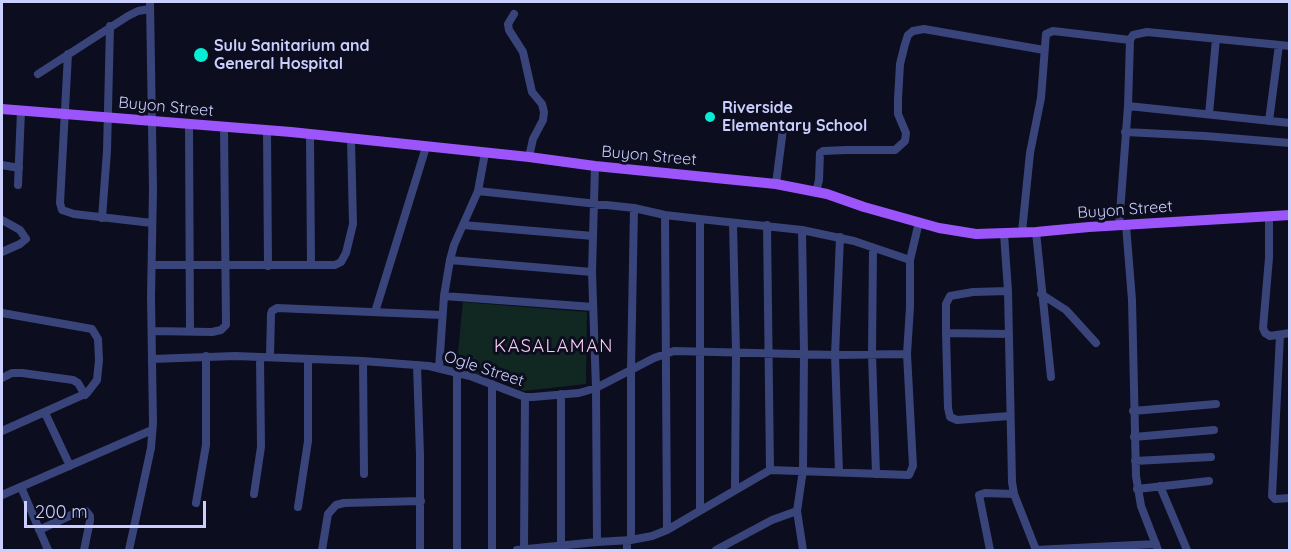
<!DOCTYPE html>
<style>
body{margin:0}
#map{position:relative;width:1291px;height:552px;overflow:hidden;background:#0c0d1e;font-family:Quicksand,sans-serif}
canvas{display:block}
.frame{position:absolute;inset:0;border:3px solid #cbcffd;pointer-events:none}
.scale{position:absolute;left:24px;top:501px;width:182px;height:27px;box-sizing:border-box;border:3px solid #cbcffd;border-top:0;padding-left:8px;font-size:18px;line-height:21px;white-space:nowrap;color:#cbcffd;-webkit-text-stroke:4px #0c0d1e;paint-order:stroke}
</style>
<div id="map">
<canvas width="1291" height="552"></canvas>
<div class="frame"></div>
<div class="scale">200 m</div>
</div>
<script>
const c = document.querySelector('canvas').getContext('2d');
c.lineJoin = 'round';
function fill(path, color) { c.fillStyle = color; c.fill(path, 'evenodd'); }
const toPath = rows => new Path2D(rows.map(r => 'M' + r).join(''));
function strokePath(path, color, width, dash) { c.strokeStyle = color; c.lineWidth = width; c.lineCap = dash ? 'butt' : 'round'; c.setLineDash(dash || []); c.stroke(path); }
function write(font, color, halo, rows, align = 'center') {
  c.font = font + ' Quicksand,sans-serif'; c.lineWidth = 6; c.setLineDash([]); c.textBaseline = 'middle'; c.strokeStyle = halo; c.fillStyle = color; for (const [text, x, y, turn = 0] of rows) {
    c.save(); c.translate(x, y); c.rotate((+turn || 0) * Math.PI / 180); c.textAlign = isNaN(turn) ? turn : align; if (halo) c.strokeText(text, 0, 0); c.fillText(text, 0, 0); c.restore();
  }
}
const green = toPath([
 [463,302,587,312,586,384,524,391,496,378,456,371]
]);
const minor = toPath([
 [514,14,508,24,509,30,523,52,532,92,542,104,544,112,543,120,533,139,529,157],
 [68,54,60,203,62,210,74,214,152,223],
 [38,74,128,16,138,11,150,9],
 [1128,106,1290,123],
 [1209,114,1216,39],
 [1269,121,1279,45],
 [189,124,190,331],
 [267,130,268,266],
 [1125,132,1205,136,1290,143],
 [310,135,311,265],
 [2,165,19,168],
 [595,166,592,272,596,388,597,542],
 [776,184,783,129],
 [18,185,21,111],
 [478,191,634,208,665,215,700,219,802,230,854,241,910,260],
 [816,192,819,180,820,153,823,151,846,150,895,150,905,141,906,133,898,114,898,99,900,64,905,44,908,35,913,31,924,29,1044,50],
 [665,215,667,530],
 [1269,216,1269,258,1263,328,1265,333,1270,336,1290,333],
 [102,218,107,151,110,26],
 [2,220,20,230,26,239,20,244,2,252],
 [733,223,736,353,735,489],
 [463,225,593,236],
 [767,225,770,470],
 [1126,225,1132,300,1136,476,1141,506,1158,550],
 [1119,226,1128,106,1130,40,1133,35,1147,32,1290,46],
 [802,230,804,353,803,470,797,511,803,550],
 [1022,232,1030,153,1041,98,1046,34,1053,31,1130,40],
 [1036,232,1051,377],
 [1004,234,1008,291,1012,482,1014,494,1036,550],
 [873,249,872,354,876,474],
 [450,260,592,272],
 [152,265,335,265,341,262,346,253,353,224,351,140],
 [1008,291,973,292,950,296,946,304,946,333,948,408,950,417,957,420,1009,416],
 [1041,294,1066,310,1096,343],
 [444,296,593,307],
 [375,312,426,147],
 [2,313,92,329,98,339,99,360,97,380,87,393,2,431],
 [152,331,212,332,221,330,226,325,224,127],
 [946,333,1009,334],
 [1280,335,1272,496,1275,499,1290,498],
 [270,357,271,314,272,311,277,308,442,315],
 [152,359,235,356,363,361,429,366,470,376,525,397,533,397,579,393,596,388,654,358,674,351,835,355,907,354],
 [363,361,364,474],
 [417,365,420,455,420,550],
 [439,368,444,296,450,260,454,245,478,191,485,153],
 [457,373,457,550],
 [2,378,12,373,22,373,73,380,78,383,85,395],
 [492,384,492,550],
 [561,394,561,545],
 [1133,411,1216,404],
 [45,413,70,466],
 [1134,437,1214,430],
 [1135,461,1211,457],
 [839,472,835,355,840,237],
 [1160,486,1187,550],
 [21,487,48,550],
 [1137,489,1209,481],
 [254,494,261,447,260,357],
 [2,495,152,430],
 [196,503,206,445,206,356],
 [298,507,308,441,308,360],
 [700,510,700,219],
 [39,530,78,512,86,511,90,516,90,521,84,550],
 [627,540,627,550],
 [631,540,631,370,634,208],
 [129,550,151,448,153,423,151,297,153,189,150,2],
 [322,550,328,514,336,505,344,503,421,501],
 [517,550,597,542,631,540,652,536,667,530,770,470,909,475,913,466,907,354,910,307,910,260,919,222],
 [524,550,525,397],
 [716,550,772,520,797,511],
 [990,550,979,495,985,493,1014,494],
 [1035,550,1156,544]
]);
const major = toPath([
 [2,109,291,132,529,157,595,166,776,184,827,194,864,207,939,228,976,234,1036,232,1089,227,1290,215]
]);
const markers = [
 [201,55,8,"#07edd5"],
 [710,117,6,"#07edd5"]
];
const poiNames = [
 ["Sulu Sanitarium and",214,46],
 ["General Hospital",214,64],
 ["Riverside",722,108],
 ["Elementary School",722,126]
];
const streetNames = [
 ["Buyon Street",166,107,5],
 ["Buyon Street",649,156,5],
 ["Buyon Street",1125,210,-4],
 ["Ogle Street",484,369,18]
];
const neighbourhoodNames = [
 ["KASALAMAN",554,347]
];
fill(green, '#102722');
strokePath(minor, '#39447b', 8);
strokePath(major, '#9b55fa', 10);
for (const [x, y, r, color] of markers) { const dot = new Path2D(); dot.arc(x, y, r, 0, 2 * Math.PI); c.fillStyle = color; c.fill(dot); strokePath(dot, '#0c0d1e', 2); }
write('bold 16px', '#cbcffd', '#0c0d1e', poiNames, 'left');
write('16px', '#cbcffd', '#0c0d1e', streetNames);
c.letterSpacing = '1.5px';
write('18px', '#fdcdf6', '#0c0d1e', neighbourhoodNames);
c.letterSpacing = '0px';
</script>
